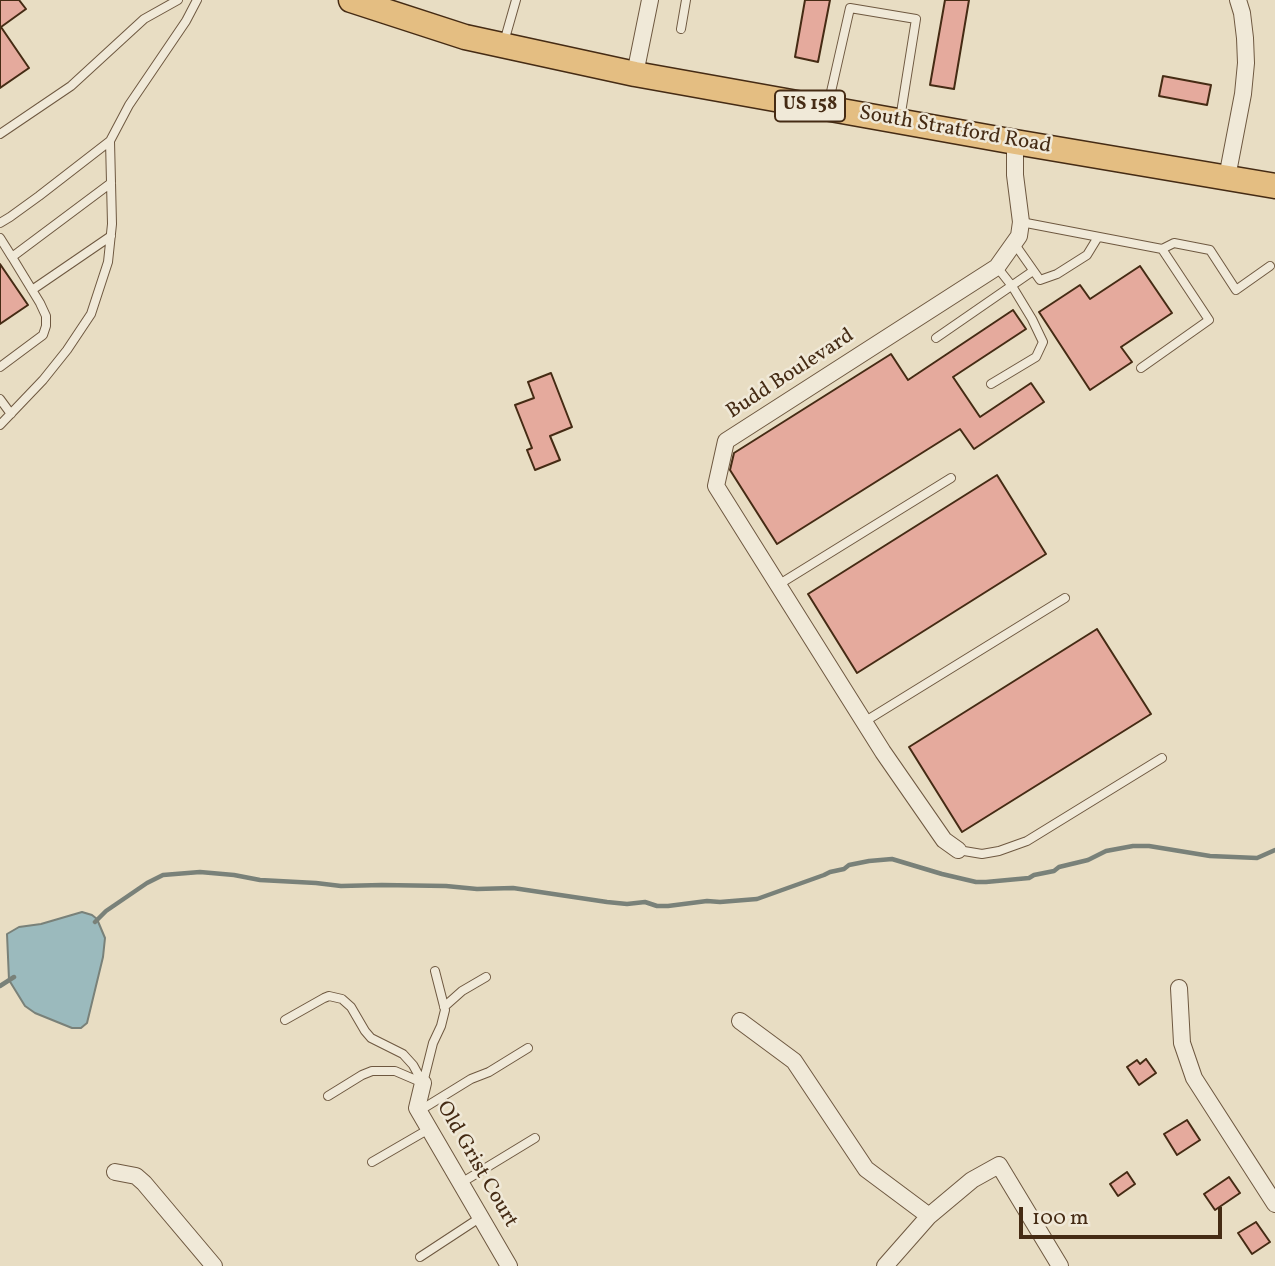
<!DOCTYPE html>
<style>
body{margin:0}
#map{position:relative;width:1275px;height:1266px;overflow:hidden;background:#e8ddc3;font-family:Vollkorn,serif}
canvas{display:block}
.scale{position:absolute;left:1019px;top:1207px;width:203px;height:32px;box-sizing:border-box;border:4px solid #452b14;border-top:0;padding-left:9px;font-size:21px;line-height:24px;white-space:nowrap;color:#452b14;-webkit-text-stroke:5px #f0e9d8;paint-order:stroke}
</style>
<div id="map">
<canvas width="1275" height="1266"></canvas>
<div class="scale">100 m</div>
</div>
<script>
const c = document.querySelector('canvas').getContext('2d');
c.lineJoin = 'round';
function fill(path, color) { c.fillStyle = color; c.fill(path, 'evenodd'); }
const toPath = rows => new Path2D(rows.map(r => 'M' + r).join(''));
function strokePath(path, color, width, dash) { c.strokeStyle = color; c.lineWidth = width; c.lineCap = dash ? 'butt' : 'round'; c.setLineDash(dash || []); c.stroke(path); }
function write(font, color, halo, rows, align = 'center') {
  c.font = font + ' Vollkorn,serif'; c.lineWidth = 5; c.setLineDash([]); c.textBaseline = 'middle'; c.strokeStyle = halo; c.fillStyle = color; for (const [text, x, y, turn = 0] of rows) {
    c.save(); c.translate(x, y); c.rotate((+turn || 0) * Math.PI / 180); c.textAlign = isNaN(turn) ? turn : align; if (halo) c.strokeText(text, 0, 0); c.fillText(text, 0, 0); c.restore();
  }
}
const water = toPath([
 [82,912,92,915,97,919,105,938,103,957,87,1023,81,1028,72,1028,35,1013,25,1006,9,980,7,934,19,927,41,924,82,912]
]);
const stream = toPath([
 [95,922,106,911,147,883,163,875,200,872,234,875,260,880,316,883,341,886,382,885,446,886,477,889,513,888,607,902,627,904,645,902,657,906,668,906,707,901,720,902,757,899,824,875,830,872,844,869,849,865,869,861,892,859,942,874,976,882,986,882,1029,878,1034,875,1054,871,1059,867,1088,860,1106,851,1133,846,1149,846,1210,856,1257,858,1275,850],
 [0,986,14,977]
]);
const building = toPath([
 [0,0,19,0,26,9,1,27,29,68,0,88,0,0],
 [805,0,830,0,818,62,795,57,805,0],
 [945,0,969,0,954,89,930,85,945,0],
 [1163,76,1211,85,1207,105,1159,96,1163,76],
 [0,264,28,305,0,324,0,264],
 [1140,266,1172,313,1121,347,1132,362,1090,390,1039,312,1080,285,1090,299,1140,266],
 [1013,310,1026,329,953,377,980,417,1031,383,1044,402,974,449,960,429,777,544,730,470,734,453,891,354,908,380,1013,310],
 [551,373,572,427,550,436,560,460,535,470,527,450,532,448,515,405,534,398,528,382,551,373],
 [997,475,1046,554,857,673,808,594,997,475],
 [1097,629,1151,714,962,832,909,747,1097,629],
 [1146,1059,1156,1073,1139,1085,1127,1067,1137,1060,1140,1064,1146,1059],
 [1187,1120,1200,1140,1177,1155,1164,1134,1187,1120],
 [1127,1172,1135,1184,1118,1196,1110,1184,1127,1172],
 [1229,1177,1240,1193,1215,1210,1204,1194,1229,1177],
 [1256,1222,1270,1242,1252,1254,1238,1233,1256,1222]
]);
const lane = toPath([
 [681,29,686,0],
 [504,42,516,0],
 [828,105,850,8,916,19,900,119],
 [0,134,71,86,144,19,178,0],
 [1021,222,1162,249,1209,320,1141,368],
 [0,223,10,217,39,196,110,141],
 [0,238,12,257,111,183],
 [1014,243,1040,280,1057,274,1087,255,1098,237],
 [1162,249,1174,243,1210,250,1236,290,1270,266],
 [32,290,111,236],
 [936,338,1033,271],
 [0,367,43,335,46,326,46,316,40,303,12,257],
 [991,384,1036,357,1043,342,1032,319,1012,286,997,267],
 [0,399,11,414],
 [0,425,43,380,67,350,91,314,108,262,112,224,110,141,129,105,186,21,197,0],
 [778,585,951,478],
 [864,722,1065,598],
 [958,850,982,854,999,851,1027,841,1162,758],
 [444,1007,462,991,486,977],
 [285,1020,324,998,329,996,342,999,351,1007,365,1031,371,1038,403,1054,413,1065,423,1083],
 [423,1083,433,1043,441,1026,445,1010,435,971],
 [328,1096,362,1075,372,1071,395,1071,423,1083],
 [419,1111,471,1079,489,1072,528,1048],
 [372,1162,429,1129],
 [461,1183,535,1138],
 [420,1257,481,1217]
]);
const street = toPath([
 [635,74,650,0],
 [1226,177,1229,167,1243,94,1246,63,1245,38,1242,13,1238,0],
 [958,850,944,840,883,752,716,486,726,441,997,267,1019,236,1021,222,1015,175,1015,142],
 [1179,988,1182,1043,1194,1078,1275,1204],
 [740,1021,794,1061,866,1169,929,1216],
 [423,1083,417,1108,509,1266],
 [115,1172,136,1176,144,1183,214,1266],
 [885,1266,929,1216,972,1180,999,1165,1060,1266]
]);
const primary = toPath([
 [351,0,465,37,635,74,1015,142,1275,186]
]);
const shields = [
 [810,106,70]
];
const shieldNames = [
 ["US 158",810,106]
];
const streetNames = [
 ["South Stratford Road",955,131,10],
 ["Budd Boulevard",791,375,-33],
 ["Old Grist Court",476,1165,60]
];
fill(water, '#9bbabd');
strokePath(water, '#798179', 2);
strokePath(stream, '#798179', 4.5);
fill(building, '#e5aa9d');
strokePath(building, '#452b14', 2);
strokePath(lane, '#6e5840', 10);
strokePath(street, '#6e5840', 18);
strokePath(primary, '#452b14', 27);
strokePath(lane, '#f0e9d8', 8);
strokePath(street, '#f0e9d8', 16);
strokePath(primary, '#e4be82', 24);
for (const [x, y, w] of shields) { const box = new Path2D(); box.roundRect(x - w / 2, y - 15.5, w, 31, 5); c.fillStyle = '#f0e9d8'; c.fill(box); strokePath(box, '#452b14', 2); }
write('bold 19px', '#452b14', null, shieldNames);
write('21px', '#452b14', '#f0e9d8', streetNames);
</script>
